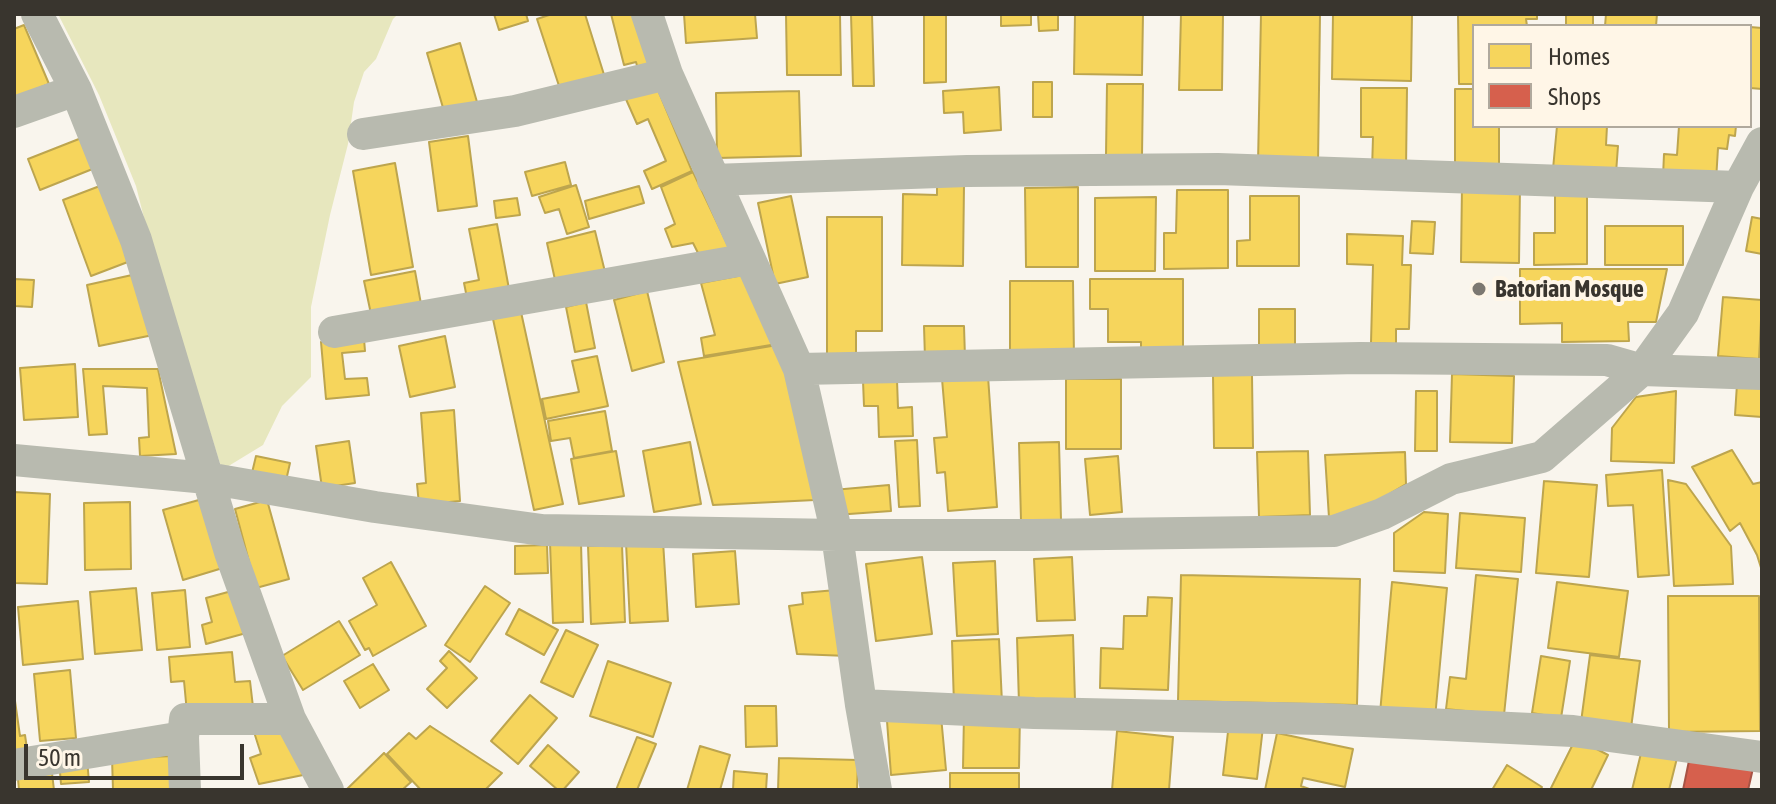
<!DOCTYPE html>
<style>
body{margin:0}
#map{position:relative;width:1776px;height:804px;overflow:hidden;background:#f9f5ed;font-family:"Asap Condensed",sans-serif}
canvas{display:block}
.frame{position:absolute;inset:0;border:16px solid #39352e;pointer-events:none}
.legend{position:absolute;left:1472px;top:24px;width:280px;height:104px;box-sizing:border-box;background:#fff6e7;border:2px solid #b0a99d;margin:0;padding:10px 14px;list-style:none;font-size:24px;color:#39352e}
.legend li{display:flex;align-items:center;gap:16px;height:40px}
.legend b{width:40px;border:2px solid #b0a99d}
.scale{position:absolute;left:24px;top:744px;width:220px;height:36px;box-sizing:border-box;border:4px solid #39352e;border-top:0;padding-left:10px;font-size:24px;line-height:28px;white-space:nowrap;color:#39352e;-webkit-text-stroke:6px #fff6e7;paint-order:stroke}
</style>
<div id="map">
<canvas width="1776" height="804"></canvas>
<div class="frame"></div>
<ul class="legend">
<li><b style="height:22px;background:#f6d55c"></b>Homes</li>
<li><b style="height:22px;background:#d6604d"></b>Shops</li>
</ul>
<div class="scale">50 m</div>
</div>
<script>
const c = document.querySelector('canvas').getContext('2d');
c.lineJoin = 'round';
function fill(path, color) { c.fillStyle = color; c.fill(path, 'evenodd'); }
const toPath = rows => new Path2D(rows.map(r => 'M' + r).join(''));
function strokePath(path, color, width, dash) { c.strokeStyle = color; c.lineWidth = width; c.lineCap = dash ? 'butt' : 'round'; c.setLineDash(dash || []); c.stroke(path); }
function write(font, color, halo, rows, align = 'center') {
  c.font = font + ' "Asap Condensed",sans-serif'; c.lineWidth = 8; c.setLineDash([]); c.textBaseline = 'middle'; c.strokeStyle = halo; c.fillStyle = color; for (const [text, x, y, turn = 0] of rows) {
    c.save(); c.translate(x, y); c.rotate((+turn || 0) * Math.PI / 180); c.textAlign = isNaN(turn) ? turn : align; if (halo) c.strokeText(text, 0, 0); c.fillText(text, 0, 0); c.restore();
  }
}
const green = toPath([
 [58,14,398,14,393,19,376,59,364,72,354,102,348,144,330,215,311,307,311,377,282,406,263,445,222,470,147,230,136,186,99,95]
]);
const homes = toPath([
 [494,14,526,14,528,21,499,30,494,14],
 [552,14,585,14,606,81,562,95,537,19,552,14],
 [611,14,638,14,653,73,640,77,636,62,624,65,611,14],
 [684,14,755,14,757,38,686,43,684,14],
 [786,14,840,14,841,75,787,75,786,14],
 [851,14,872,14,874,86,853,86,851,14],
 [924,14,946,14,946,82,924,83,924,14],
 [1001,14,1031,14,1031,25,1001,26,1001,14],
 [1038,14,1058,14,1058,30,1039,31,1038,14],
 [1075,14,1143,14,1142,75,1074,74,1075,14],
 [1181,14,1223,14,1222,90,1179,90,1181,14],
 [1261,14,1320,14,1318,164,1258,163,1261,14],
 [1333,14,1412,14,1411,81,1332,79,1333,14],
 [1458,14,1537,14,1537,19,1526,19,1527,26,1474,26,1474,84,1459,84,1458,14],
 [1566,14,1593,14,1593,26,1566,26,1566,14],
 [1606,14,1657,14,1656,26,1605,26,1606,14],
 [24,25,49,84,14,98,14,29,24,25],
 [1750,27,1762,28,1762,89,1750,88,1750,27],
 [460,43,479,109,446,118,427,53,460,43],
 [1033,82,1052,82,1052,117,1033,117,1033,82],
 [1107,84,1143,84,1142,156,1106,155,1107,84],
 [656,85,692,171,652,189,644,171,666,161,648,119,637,124,625,97,656,85],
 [999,87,1001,130,964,133,963,112,944,113,943,91,999,87],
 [1361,88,1407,88,1406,170,1372,170,1373,137,1361,137,1361,88],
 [1455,89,1474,89,1474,126,1499,126,1499,170,1455,170,1455,89],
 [799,91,801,156,717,158,716,93,799,91],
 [1557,126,1607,126,1606,145,1618,146,1616,173,1553,169,1557,126],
 [1679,126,1736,126,1735,136,1729,135,1727,149,1718,148,1716,181,1663,177,1664,154,1677,155,1679,126],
 [468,136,477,206,438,211,429,142,468,136],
 [84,137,95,168,40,190,28,159,84,137],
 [565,162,571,185,532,196,525,172,565,162],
 [395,163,413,267,371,275,353,171,395,163],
 [693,172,733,256,702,261,693,243,672,247,665,229,675,224,661,187,693,172],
 [105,184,133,260,91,276,63,200,105,184],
 [937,184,964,185,963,266,902,265,903,194,937,195,937,184],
 [576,185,589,227,567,234,559,209,545,213,539,197,576,185],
 [1462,185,1520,186,1519,263,1461,262,1462,185],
 [639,186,644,203,589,219,585,201,639,186],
 [1078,187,1078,267,1026,267,1025,188,1078,187],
 [1177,190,1228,190,1228,268,1164,269,1164,233,1176,233,1177,190],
 [1555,192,1587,193,1587,264,1534,265,1534,233,1555,233,1555,192],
 [791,196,808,277,775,284,758,203,791,196],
 [1250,196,1299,196,1299,266,1237,266,1237,241,1250,240,1250,196],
 [1156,197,1155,271,1095,271,1095,198,1156,197],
 [517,198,520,215,496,218,494,201,517,198],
 [827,217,882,217,882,331,856,331,856,355,827,355,827,217],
 [1752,217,1762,219,1762,254,1746,251,1752,217],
 [1412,221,1435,222,1433,254,1410,253,1412,221],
 [497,224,509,289,467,298,464,283,479,280,469,229,497,224],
 [1605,226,1683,226,1683,265,1605,265,1605,226],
 [595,231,606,276,557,289,547,243,595,231],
 [1347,234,1403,236,1402,265,1411,265,1409,329,1396,329,1396,344,1371,343,1373,265,1347,264,1347,234],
 [1520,269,1667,269,1656,322,1628,322,1629,341,1562,342,1562,323,1520,324,1520,269],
 [415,271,421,304,371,314,364,281,415,271],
 [141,273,153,335,99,346,87,285,141,273],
 [743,275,777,344,704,356,701,338,715,335,701,283,743,275],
 [14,279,34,280,32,307,14,306,14,279],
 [1090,279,1183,279,1183,357,1141,357,1141,342,1108,342,1108,309,1090,309,1090,279],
 [1010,281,1073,281,1074,358,1010,358,1010,281],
 [647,291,664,362,632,371,614,300,647,291],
 [1723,297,1762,300,1759,359,1718,356,1723,297],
 [586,302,595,348,575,352,566,307,586,302],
 [1259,309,1295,309,1295,349,1259,349,1259,309],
 [521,312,563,504,534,510,493,319,521,312],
 [924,326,964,326,965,358,925,359,924,326],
 [445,336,455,387,410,397,399,346,445,336],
 [364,339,365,351,342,353,345,379,367,378,369,395,326,399,321,342,364,339],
 [783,344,815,500,713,505,678,362,783,344],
 [597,356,608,406,546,419,542,399,579,392,572,361,597,356],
 [75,364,78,417,24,420,20,368,75,364],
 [83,369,158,369,176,454,140,456,139,438,149,437,147,388,103,386,107,434,89,435,83,369],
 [1452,374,1514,376,1512,443,1450,442,1452,374],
 [1213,375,1252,375,1253,448,1214,448,1213,375],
 [988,376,997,507,948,511,945,472,937,473,934,438,947,437,942,379,988,376],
 [1066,379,1121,379,1121,449,1066,449,1066,379],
 [897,380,898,408,912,407,913,436,879,437,878,406,864,406,863,381,897,380],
 [1737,384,1762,386,1762,417,1735,415,1737,384],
 [1416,391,1437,391,1437,451,1415,451,1416,391],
 [1676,391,1674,463,1611,461,1612,428,1636,397,1676,391],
 [454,410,460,501,419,505,417,484,426,483,421,413,454,410],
 [605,411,612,451,574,458,570,438,551,441,548,421,605,411],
 [917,440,920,506,899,507,895,441,917,440],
 [349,441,355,483,322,488,316,446,349,441],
 [690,442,701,504,654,512,643,451,690,442],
 [1059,442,1061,520,1021,521,1019,443,1059,442],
 [1732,450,1753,484,1762,482,1762,571,1757,555,1740,523,1730,531,1692,467,1732,450],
 [616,451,624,496,579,504,571,459,616,451],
 [1308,451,1310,515,1259,517,1257,452,1308,451],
 [1405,452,1406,484,1353,516,1329,518,1325,455,1405,452],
 [256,456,290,463,285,485,251,477,256,456],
 [1118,456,1122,512,1090,515,1085,459,1118,456],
 [1662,470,1669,575,1638,577,1633,505,1608,506,1606,475,1662,470],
 [1668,480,1686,484,1731,546,1733,584,1674,586,1668,480],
 [1544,481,1597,485,1589,577,1536,573,1544,481],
 [889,485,891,511,835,515,833,490,889,485],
 [14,492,50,494,47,584,14,583,14,492],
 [206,498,226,567,183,580,163,510,206,498],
 [267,500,289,579,256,588,235,509,267,500],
 [130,502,131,569,85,570,84,503,130,502],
 [1424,512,1448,514,1445,573,1394,571,1394,533,1424,512],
 [1460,513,1525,518,1521,572,1456,568,1460,513],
 [663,541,668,621,630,623,626,543,663,541],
 [581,542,583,622,553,623,550,543,581,542],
 [547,545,548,573,515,574,515,546,547,545],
 [622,545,625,622,591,624,588,546,622,545],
 [735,551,739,604,696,607,693,554,735,551],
 [922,557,932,634,876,641,866,564,922,557],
 [1072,557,1075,620,1037,621,1034,559,1072,557],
 [995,561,998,634,957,636,953,563,995,561],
 [391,562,426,626,373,656,369,648,365,650,349,621,377,605,363,578,391,562],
 [1181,575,1360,579,1357,705,1178,701,1181,575],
 [1476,575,1518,579,1504,715,1446,709,1450,677,1466,679,1476,575],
 [1392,582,1447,588,1435,718,1380,713,1392,582],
 [1557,582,1628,591,1619,657,1548,648,1557,582],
 [485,586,510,603,470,662,445,645,485,586],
 [136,588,142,650,95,654,90,592,136,588],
 [239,589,250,632,206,644,202,625,212,622,206,598,239,589],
 [185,590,190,647,157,650,152,593,185,590],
 [836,590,848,656,797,654,789,606,803,604,802,593,836,590],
 [1668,596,1759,596,1760,731,1669,732,1668,596],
 [1148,597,1172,598,1168,690,1100,688,1101,648,1123,649,1124,616,1147,616,1148,597],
 [78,601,83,659,23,665,18,607,78,601],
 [519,609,558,630,544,655,506,634,519,609],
 [339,621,360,655,303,690,282,656,339,621],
 [566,630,598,645,573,697,541,682,566,630],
 [1073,635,1075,701,1019,704,1017,638,1073,635],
 [999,639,1002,703,954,705,952,641,999,639],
 [449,651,477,678,447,708,427,689,447,668,440,661,449,651],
 [232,652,235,682,250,681,253,707,187,713,184,681,171,682,169,657,232,652],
 [1590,655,1640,661,1631,728,1581,722,1590,655],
 [1541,656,1570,661,1561,718,1532,713,1541,656],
 [608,661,671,683,653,737,590,716,608,661],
 [373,664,389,690,360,708,344,681,373,664],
 [70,670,76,738,40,741,34,674,70,670],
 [14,694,20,736,25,735,27,749,14,751,14,694],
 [530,695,557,718,518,764,491,741,530,695],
 [745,706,776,706,777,746,746,747,745,706],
 [964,714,1020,714,1019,768,963,768,964,714],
 [941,716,946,770,891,775,887,721,941,716],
 [1229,723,1263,727,1257,779,1223,775,1229,723],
 [285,726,308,774,259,784,250,758,261,754,254,732,285,726],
 [430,726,502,773,485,790,421,790,387,754,409,733,416,739,430,726],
 [1117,731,1173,737,1169,790,1112,790,1117,731],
 [1277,733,1353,749,1345,787,1303,778,1301,786,1312,790,1265,790,1277,733],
 [637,737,656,744,637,790,616,790,637,737],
 [1576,738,1608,755,1591,790,1550,790,1576,738],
 [548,745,579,772,563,790,558,790,530,766,548,745],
 [1643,745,1678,754,1669,790,1632,790,1643,745],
 [700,746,730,755,720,790,687,790,700,746],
 [384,753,411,782,402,790,346,790,384,753],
 [176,756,177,790,113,790,112,758,176,756],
 [779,758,858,760,857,790,778,790,779,758],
 [87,759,89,782,61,784,59,761,87,759],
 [51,765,54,790,19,790,17,769,51,765],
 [1507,765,1542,787,1540,790,1492,790,1507,765],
 [734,771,767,774,766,790,733,790,734,771],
 [950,773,1019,773,1019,790,950,790,950,773]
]);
const shops = toPath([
 [1691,751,1754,764,1748,790,1683,790,1691,751]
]);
const minor = toPath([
 [37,14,76,90,136,240,230,552,290,719,328,790],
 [647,14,667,74,799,369,837,535,861,705,876,790],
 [14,112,76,90],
 [363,134,515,111,667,74],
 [713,180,967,171,1218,169,1738,187],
 [334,332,749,259],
 [799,369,1360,358,1607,360,1642,370,1683,313,1738,187,1762,143],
 [14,460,207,478,375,507,542,530,837,535,1032,535,1334,531,1382,514,1451,479,1542,457,1642,370,1762,374],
 [861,705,1034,713,1322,719,1573,731,1762,757],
 [183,737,185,790],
 [14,765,183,737,185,719,290,719]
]);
const markers = [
 [1479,289,8,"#7c7871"]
];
const poiNames = [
 ["Batorian Mosque",1495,289]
];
fill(green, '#e7e7be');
fill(homes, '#f6d55c');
strokePath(homes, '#bda54e', 2);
fill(shops, '#d6604d');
strokePath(shops, '#a75344', 2);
strokePath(minor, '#b8baaf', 32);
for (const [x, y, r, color] of markers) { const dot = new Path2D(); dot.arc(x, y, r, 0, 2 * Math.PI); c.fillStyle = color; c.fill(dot); strokePath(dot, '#fff6e7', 3); }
write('bold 24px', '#39352e', '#fff6e7', poiNames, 'left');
</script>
